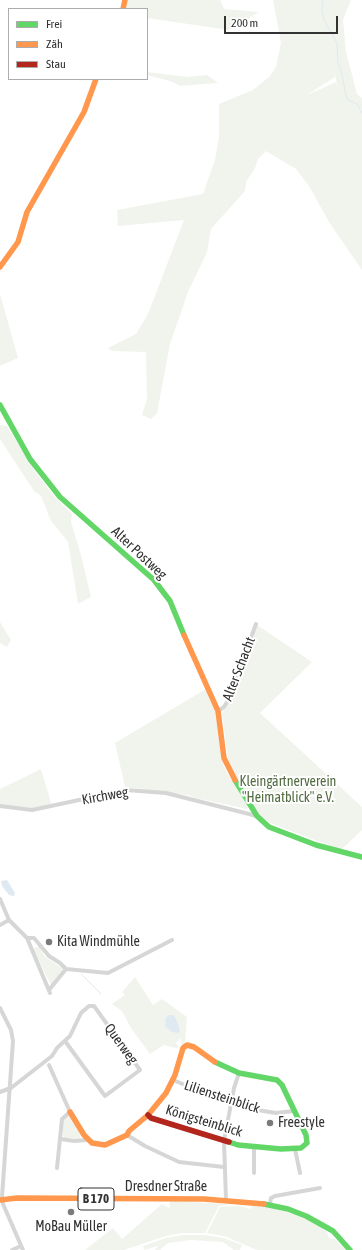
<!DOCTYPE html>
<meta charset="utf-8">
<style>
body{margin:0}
#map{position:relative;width:362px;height:1250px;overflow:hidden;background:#fff;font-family:"Asap Condensed",sans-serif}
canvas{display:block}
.legend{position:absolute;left:8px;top:8px;width:140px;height:72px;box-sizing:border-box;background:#fff;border:1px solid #adadad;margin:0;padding:5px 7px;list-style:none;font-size:12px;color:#323232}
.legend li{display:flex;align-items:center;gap:8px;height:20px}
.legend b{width:20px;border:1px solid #adadad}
.scale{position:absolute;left:224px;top:16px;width:114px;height:18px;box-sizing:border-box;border:2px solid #323232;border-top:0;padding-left:5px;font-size:12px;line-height:14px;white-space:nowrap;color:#323232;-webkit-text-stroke:3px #fff;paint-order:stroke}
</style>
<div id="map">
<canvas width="362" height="1250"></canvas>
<ul class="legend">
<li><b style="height:5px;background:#63d668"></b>Frei</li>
<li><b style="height:5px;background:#ff974d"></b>Zäh</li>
<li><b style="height:5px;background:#b3261e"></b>Stau</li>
</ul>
<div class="scale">200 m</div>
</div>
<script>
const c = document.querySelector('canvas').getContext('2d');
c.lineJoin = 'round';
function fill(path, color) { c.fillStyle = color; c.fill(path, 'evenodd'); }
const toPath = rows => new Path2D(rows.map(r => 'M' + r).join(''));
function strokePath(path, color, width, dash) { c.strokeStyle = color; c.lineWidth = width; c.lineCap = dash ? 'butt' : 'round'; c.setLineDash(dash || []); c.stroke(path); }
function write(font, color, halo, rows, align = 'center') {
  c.font = font + ' "Asap Condensed",sans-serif'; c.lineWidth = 4; c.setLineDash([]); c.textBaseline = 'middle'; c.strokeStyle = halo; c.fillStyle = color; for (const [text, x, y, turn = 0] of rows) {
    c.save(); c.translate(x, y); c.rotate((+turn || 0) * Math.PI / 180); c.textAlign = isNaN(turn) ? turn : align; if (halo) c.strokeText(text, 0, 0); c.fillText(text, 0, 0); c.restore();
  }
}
const green = toPath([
 [125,0,220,0,224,9,259,12,229,30,147,18,147,9,123,9],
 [273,0,351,0,343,20,346,52,357,94,362,98,362,270,329,222,309,186,296,169,266,151,258,159,255,168,246,182,245,191,211,229,207,252,188,292,170,344,157,413,151,419,142,415,147,399,146,352,112,351,108,348,136,334,148,314,184,220,118,226,117,210,203,194,215,160,219,137,219,104,253,90,269,77,276,67,281,43],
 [332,63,338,88,336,82,307,95,335,77],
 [147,72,188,77,207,75,218,83,180,86,170,81,147,75],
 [0,294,18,358,0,366],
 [0,425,7,426,36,473,54,496,72,514,71,522,81,555,91,597,78,604,68,542,51,521,41,496,34,491,0,439],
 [0,622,11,640,7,647,0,643],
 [257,625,312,662,260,713,362,807,362,830,341,850,270,823,260,815,235,774,228,758,222,713,232,697],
 [206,689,216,711,222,760,225,769,248,807,247,809,196,798,188,795,125,787,115,743],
 [41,769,52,806,32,809,0,804,0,789],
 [39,946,45,957,62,968,63,971,51,985,33,949],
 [135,977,153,1005,162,999,187,1017,185,1043,182,1045,181,1044,181,1038,176,1043,180,1049,164,1045,150,1054,131,1028,122,1011,112,1004,125,995,122,992],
 [70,1116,81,1135,79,1139,65,1138,63,1136,63,1121,65,1117],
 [171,1201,230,1204,219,1206,205,1233,181,1233,166,1236,124,1250,85,1250,113,1228,122,1239,162,1204,169,1208,170,1206,169,1204],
 [239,1206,251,1209,252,1206,264,1206,298,1215,321,1227,327,1232,329,1238,335,1239,346,1250,257,1250,224,1236,207,1233,220,1207],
 [182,1235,205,1235,224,1238,242,1245,240,1250,234,1250,223,1242,191,1240,168,1243,160,1250,155,1250,158,1246,144,1250,143,1246,166,1238]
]);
const water = toPath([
 [7,880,15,893,14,896,9,895,2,886,1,881],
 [169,1015,173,1015,175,1017,180,1030,178,1033,172,1032,165,1026,166,1018]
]);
const stream = toPath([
 [323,0,322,10,324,20,337,43,338,63,342,74,346,96,348,100,357,104,362,113],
 [82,975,101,994]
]);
const street = toPath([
 [218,711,224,707,227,702,256,624],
 [0,806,32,810,126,790,166,793,257,816],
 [0,899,9,920,27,938,50,993],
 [0,925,9,920],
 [27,938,34,938,49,956,60,963,66,969],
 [66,969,108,973,172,940],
 [49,990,66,969],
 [0,1008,11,1030,13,1041,2,1197,3,1204,23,1250],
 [49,1065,70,1112,62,1119,57,1168],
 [173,1080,231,1104,251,1109,276,1113,294,1111],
 [0,1092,11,1088,52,1056,57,1048,70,1036,81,1013,89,1006,94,1006,140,1070,105,1096,65,1041],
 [127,1135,145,1146,179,1162,224,1167],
 [61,1139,74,1141,87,1140],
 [295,1149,300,1173],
 [254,1173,254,1147],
 [226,1200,224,1141,234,1088,239,1073],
 [270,1204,271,1198,275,1196,320,1188],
 [12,1250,21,1246]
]);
const fast = toPath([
 [0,405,30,459,60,497,154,580,170,601,184,635],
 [235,780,257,816,269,827,316,845,362,857],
 [215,1062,239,1073,277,1080,282,1085,306,1135,307,1143,301,1148,281,1149,238,1145,229,1142],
 [264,1204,288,1209,306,1216,333,1231,350,1250]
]);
const slow = toPath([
 [123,9,125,0],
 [0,267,18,242,27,212,84,112,96,79],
 [184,635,218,711,224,758,235,780],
 [70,1112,84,1135,92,1143,105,1145,127,1135,129,1131,148,1115,166,1093,175,1075,183,1048,187,1045,194,1047,215,1062],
 [0,1200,17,1198,204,1199,264,1204]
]);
const jam = toPath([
 [148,1115,151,1118,229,1142]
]);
const markers = [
 [49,942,4,"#7a7a7a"],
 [270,1123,4,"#7a7a7a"],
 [71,1212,4,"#7a7a7a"]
];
const shields = [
 [96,1199,36]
];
const shieldNames = [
 ["B 170",96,1199]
];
const streetNames = [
 ["Alter Postweg",139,553,43],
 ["Alter Schacht",239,669,-69],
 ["Kirchweg",105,796,-10],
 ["Querweg",121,1044,54],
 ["Liliensteinblick",222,1097,18],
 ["Königsteinblick",204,1121,17],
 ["Dresdner Straße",166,1187]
];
const parkNames = [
 ["Kleingärtnerverein",288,782],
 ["\"Heimatblick\" e.V.",288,798]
];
const poiNames = [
 ["Kita Windmühle",57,942],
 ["Freestyle",278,1123],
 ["MoBau Müller",71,1227,"center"]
];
fill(green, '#f1f4ed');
fill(water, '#dee9f2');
strokePath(stream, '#dee9f2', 1);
strokePath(street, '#d6d6d6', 4);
strokePath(fast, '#63d668', 5.5);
strokePath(slow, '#ff974d', 5.5);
strokePath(jam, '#b3261e', 5.5);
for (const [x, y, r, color] of markers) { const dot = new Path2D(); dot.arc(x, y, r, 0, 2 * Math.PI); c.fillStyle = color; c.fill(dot); strokePath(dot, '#fff', 1.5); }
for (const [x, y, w] of shields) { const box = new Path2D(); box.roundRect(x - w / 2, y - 11, w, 22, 3); c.fillStyle = '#fff'; c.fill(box); strokePath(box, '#323232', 1); }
write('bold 13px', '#323232', null, shieldNames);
write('14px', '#323232', '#fff', streetNames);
write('14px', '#536c42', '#fff', parkNames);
write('14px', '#323232', '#fff', poiNames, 'left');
</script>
